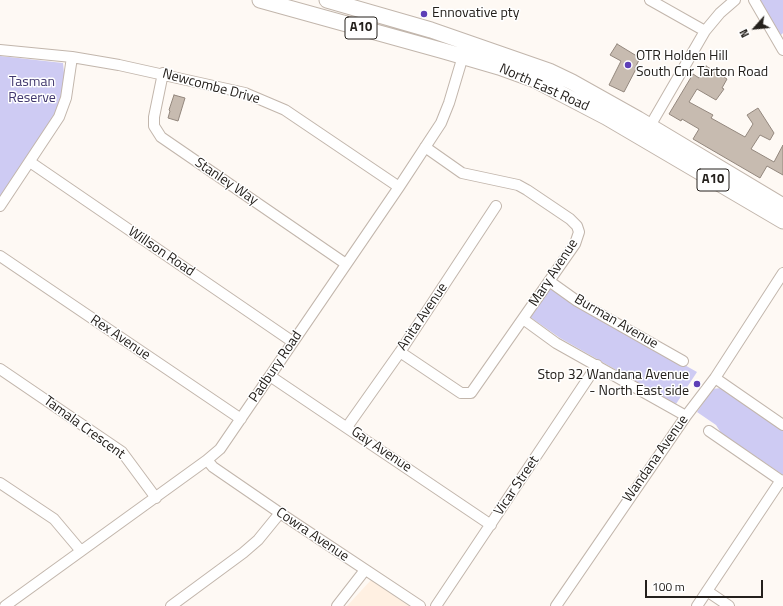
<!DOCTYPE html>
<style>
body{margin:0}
#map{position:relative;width:783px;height:606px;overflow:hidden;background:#fef9f4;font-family:"Titillium Web",sans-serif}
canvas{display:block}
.north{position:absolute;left:735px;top:8px;width:40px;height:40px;-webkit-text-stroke:3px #fff;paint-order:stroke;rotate:243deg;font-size:11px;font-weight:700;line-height:16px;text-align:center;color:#24201c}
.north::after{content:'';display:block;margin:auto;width:14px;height:18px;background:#24201c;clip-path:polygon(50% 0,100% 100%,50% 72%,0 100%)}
.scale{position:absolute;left:645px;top:580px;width:118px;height:18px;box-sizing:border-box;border:2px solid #24201c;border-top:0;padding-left:5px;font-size:12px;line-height:14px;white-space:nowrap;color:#24201c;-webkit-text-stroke:3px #fff;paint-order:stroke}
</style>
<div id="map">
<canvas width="783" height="606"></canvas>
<div class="north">N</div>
<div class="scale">100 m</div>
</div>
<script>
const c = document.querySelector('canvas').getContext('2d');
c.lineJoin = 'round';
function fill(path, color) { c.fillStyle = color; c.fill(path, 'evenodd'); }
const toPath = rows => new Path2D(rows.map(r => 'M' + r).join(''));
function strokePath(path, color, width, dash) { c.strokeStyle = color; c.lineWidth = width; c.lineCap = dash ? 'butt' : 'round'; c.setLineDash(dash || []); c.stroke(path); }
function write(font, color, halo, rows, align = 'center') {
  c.font = font + ' "Titillium Web",sans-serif'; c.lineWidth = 3; c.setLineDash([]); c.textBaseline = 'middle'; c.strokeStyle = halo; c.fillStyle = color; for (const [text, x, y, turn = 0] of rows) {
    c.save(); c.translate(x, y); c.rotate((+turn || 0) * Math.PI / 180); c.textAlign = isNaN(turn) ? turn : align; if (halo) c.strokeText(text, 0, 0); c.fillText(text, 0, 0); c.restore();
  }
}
const built = toPath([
 [371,580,409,606,347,606]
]);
const green = toPath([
 [759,0,783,0,783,33,781,35],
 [0,56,63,63,64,73,64,88,59,117,0,206],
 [550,289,697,372,676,404,560,338,530,317],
 [721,388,783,430,783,475,721,433,716,425,697,412,712,389]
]);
const building = toPath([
 [617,44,640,58,635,68,636,69,624,92,609,85,621,61,610,55,617,44],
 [706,66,727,79,722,88,724,89,716,100,697,89,689,102,713,115,711,118,745,137,753,124,747,115,758,108,774,133,770,140,760,135,751,149,774,162,783,145,783,175,767,166,760,178,693,139,699,129,682,119,681,121,669,114,693,74,699,78,706,66],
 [174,95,185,98,178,121,168,118,170,111,169,110,174,95]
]);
const minor = toPath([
 [650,0,705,31],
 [754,0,783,50],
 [0,50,72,57,119,65,245,93,285,110,399,187],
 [163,73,154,117,154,126,161,137,346,264],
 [650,126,705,31,720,13,735,0],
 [30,162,293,342],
 [0,206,59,117,66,98,72,57],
 [0,256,241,419],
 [549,281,577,301,683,361],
 [523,319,556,343,686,416],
 [400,352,461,393,471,393,575,244,579,232,577,226,570,219,527,190,518,185,462,173,425,147],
 [0,369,122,452,156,498],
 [270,376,491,525],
 [715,378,783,425],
 [347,427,400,352,496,206],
 [709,431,783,482],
 [207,460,213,467,280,513,420,606],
 [0,483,54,519,81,551],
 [707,591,729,606],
 [5,606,207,460,220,449,399,187,441,123,449,103,463,56],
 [171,606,243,553,258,540,280,513],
 [337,606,365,570],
 [436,606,597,365],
 [556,606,686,416,715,378,783,273],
 [697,606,781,480]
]);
const highway = toPath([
 [260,0,444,51,499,67,535,80,606,117,783,221],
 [327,0,431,30,549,71,572,82,638,119,783,206]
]);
const markers = [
 [424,14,4,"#5d3fb7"],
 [628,65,4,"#5d3fb7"],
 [697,384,4,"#5d3fb7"]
];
const shields = [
 [361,28,32],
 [713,180,32]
];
const shieldNames = [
 ["A10",361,28],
 ["A10",713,180]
];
const poiNames = [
 ["Ennovative pty",432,14],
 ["OTR Holden Hill",636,57],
 ["South Cnr Tarton Road",636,73],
 ["Stop 32 Wandana Avenue",689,376,"right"],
 ["- North East side",689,392,"right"]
];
const parkNames = [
 ["Tasman",32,83],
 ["Reserve",32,99]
];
const streetNames = [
 ["Newcombe Drive",211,87,15],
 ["North East Road",544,88,24],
 ["Stanley Way",226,182,34],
 ["Willson Road",161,252,34],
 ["Mary Avenue",554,273,-57],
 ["Anita Avenue",423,317,-56],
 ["Burman Avenue",616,322,30],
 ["Rex Avenue",120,338,34],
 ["Padbury Road",276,367,-56],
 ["Tamala Crescent",84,428,36],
 ["Gay Avenue",381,450,34],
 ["Wandana Avenue",656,459,-55],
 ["Vicar Street",517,486,-56],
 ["Cowra Avenue",312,535,34]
];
fill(built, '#fff0e2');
fill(green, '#cecbf3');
fill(building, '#c7bbb0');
strokePath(building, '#93877d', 1);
strokePath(minor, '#c2b6ac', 12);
strokePath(highway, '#c2b6ac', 17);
strokePath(minor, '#fff', 10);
strokePath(highway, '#fff', 15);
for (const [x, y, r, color] of markers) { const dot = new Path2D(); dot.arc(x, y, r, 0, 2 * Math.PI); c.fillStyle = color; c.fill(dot); strokePath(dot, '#fff', 1.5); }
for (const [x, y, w] of shields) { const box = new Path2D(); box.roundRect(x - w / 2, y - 11, w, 22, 3); c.fillStyle = '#fff'; c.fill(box); strokePath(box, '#24201c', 1); }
write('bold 13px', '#24201c', null, shieldNames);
write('14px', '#24201c', '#fff', poiNames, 'left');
write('14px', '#41386e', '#fff', parkNames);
write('14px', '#24201c', '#fff', streetNames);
</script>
